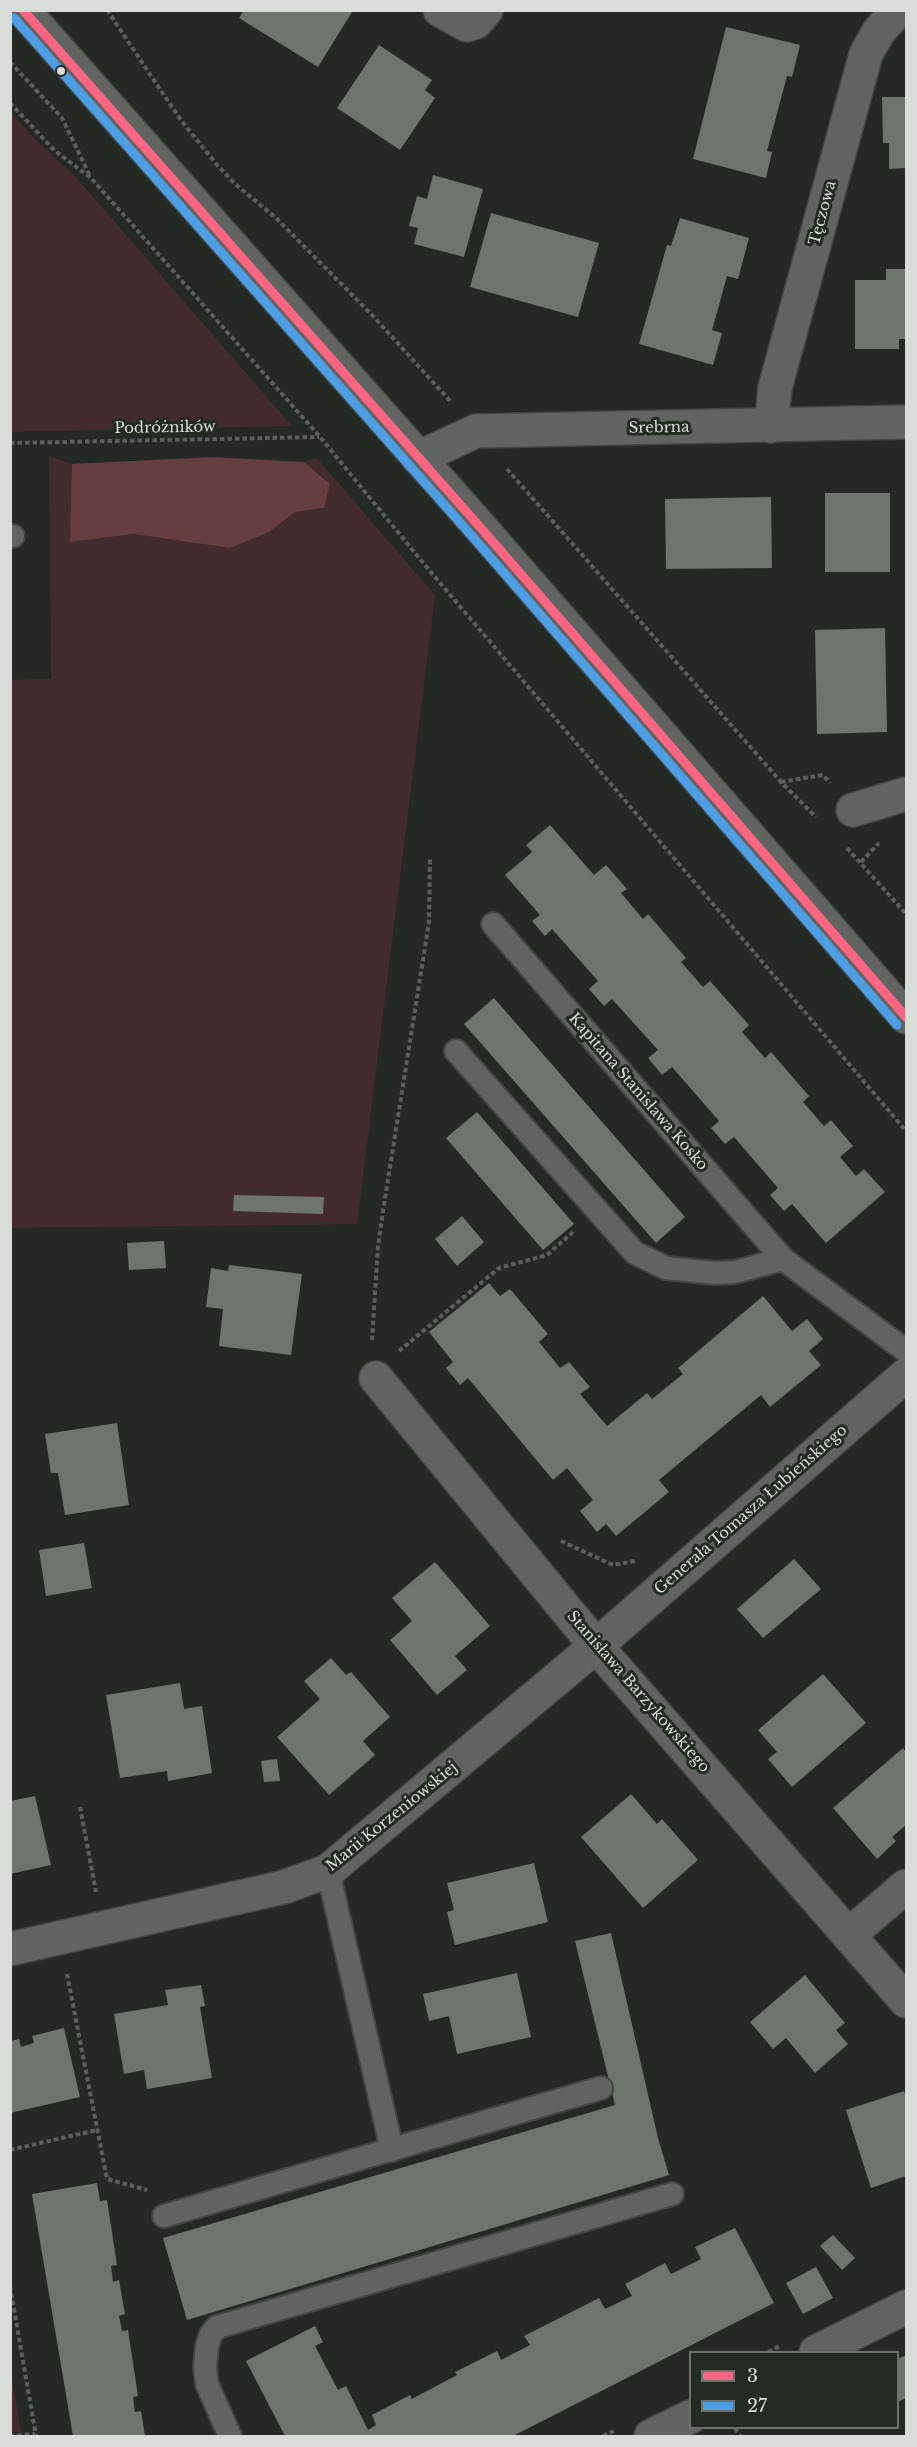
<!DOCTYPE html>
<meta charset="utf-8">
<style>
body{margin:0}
#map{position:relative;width:917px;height:2447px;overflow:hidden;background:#242924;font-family:"Libre Baskerville",serif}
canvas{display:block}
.frame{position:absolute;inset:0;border:12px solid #d8ded7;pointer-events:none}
.legend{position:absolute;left:689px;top:2351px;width:210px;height:78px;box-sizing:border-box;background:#232b22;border:2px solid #6b736a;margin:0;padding:8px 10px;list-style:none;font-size:18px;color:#d8ded7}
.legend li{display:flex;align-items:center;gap:12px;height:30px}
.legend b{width:30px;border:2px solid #6b736a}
</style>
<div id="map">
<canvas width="917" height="2447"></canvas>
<div class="frame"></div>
<ul class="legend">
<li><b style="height:8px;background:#fa6682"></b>3</li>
<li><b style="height:8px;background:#4d9ee5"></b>27</li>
</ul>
</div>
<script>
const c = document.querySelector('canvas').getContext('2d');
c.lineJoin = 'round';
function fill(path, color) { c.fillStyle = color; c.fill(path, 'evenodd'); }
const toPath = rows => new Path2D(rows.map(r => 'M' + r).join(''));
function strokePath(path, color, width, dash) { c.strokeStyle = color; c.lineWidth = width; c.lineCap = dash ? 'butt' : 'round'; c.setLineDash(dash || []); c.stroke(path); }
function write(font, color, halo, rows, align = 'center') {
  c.font = font + ' "Libre Baskerville",serif'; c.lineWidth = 6; c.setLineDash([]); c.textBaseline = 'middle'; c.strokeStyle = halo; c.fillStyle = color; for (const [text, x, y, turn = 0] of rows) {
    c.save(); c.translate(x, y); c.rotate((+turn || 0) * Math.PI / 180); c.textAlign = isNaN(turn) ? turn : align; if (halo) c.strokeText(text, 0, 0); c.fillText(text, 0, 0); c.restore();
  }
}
const green = toPath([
 [11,112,33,137,75,176,292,426,11,432],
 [49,456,72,464,71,542,134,534,230,548,269,532,295,512,324,508,330,484,304,462,317,458,435,595,357,1224,11,1228,10,680,51,679],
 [10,2373,11,2373,21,2432,11,2432]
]);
const forest = toPath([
 [212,457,304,462,330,484,324,508,295,512,269,532,230,548,134,534,70,542,72,464]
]);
const building = toPath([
 [244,10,350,10,352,12,318,67,239,18],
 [726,27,800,45,792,77,787,76,767,151,772,152,766,178,693,159],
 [379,45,432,80,425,90,435,98,400,150,337,108],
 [882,97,906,97,906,168,889,169,889,143,883,143],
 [433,175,483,189,464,257,414,244,418,228,409,226,417,196,427,199],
 [491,213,599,243,578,317,470,287],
 [680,218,749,238,738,279,727,276,721,298,712,330,722,333,713,365,639,344,667,245,671,246],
 [886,269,906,269,906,339,899,339,899,349,855,349,855,280,886,280],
 [825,493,890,493,890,572,825,572],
 [771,497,772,568,666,569,665,499],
 [885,628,887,732,817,734,815,630],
 [550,825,594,875,606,865,627,889,621,893,643,919,648,914,686,958,681,962,703,987,710,981,749,1025,742,1032,765,1058,771,1052,809,1096,803,1102,824,1126,831,1120,853,1146,840,1157,856,1176,864,1169,885,1192,826,1243,792,1204,784,1211,770,1195,778,1188,734,1137,725,1144,711,1128,719,1121,672,1067,662,1075,648,1058,658,1050,612,999,604,1006,589,989,598,981,552,929,545,936,532,921,540,915,505,875,532,852,526,845],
 [494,998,685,1217,656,1243,464,1024],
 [477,1112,574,1224,543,1250,446,1138],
 [234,1195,324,1197,323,1214,233,1211],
 [462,1216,484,1242,457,1266,435,1239],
 [164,1241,166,1268,129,1270,127,1243],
 [229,1265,302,1274,291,1355,219,1346,223,1309,206,1307,211,1268,228,1271],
 [489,1283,500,1296,510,1289,548,1334,539,1342,560,1368,569,1362,590,1387,580,1394,607,1426,647,1393,652,1399,683,1374,678,1368,763,1296,792,1331,807,1319,823,1339,809,1351,821,1365,770,1407,761,1395,659,1480,669,1492,616,1536,606,1524,597,1532,580,1511,593,1500,567,1468,553,1480,468,1378,460,1385,446,1368,453,1362,429,1332],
 [117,1423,129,1505,65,1515,58,1473,51,1473,45,1434],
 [84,1543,92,1588,46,1596,39,1550],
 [794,1559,821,1589,763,1638,737,1609],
 [435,1562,490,1626,455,1656,467,1670,437,1695,390,1640,412,1621,392,1598],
 [331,1658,346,1675,351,1672,390,1717,363,1741,375,1755,329,1795,277,1737,320,1699,304,1681],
 [823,1674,866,1723,792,1787,768,1759,777,1752,758,1730],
 [180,1683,184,1709,202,1706,212,1773,168,1781,167,1771,120,1778,106,1695],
 [903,1748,906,1752,906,1825,892,1837,896,1841,877,1859,833,1808],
 [277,1759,280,1781,264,1782,261,1761],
 [631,1794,657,1824,662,1819,698,1860,643,1908,581,1837],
 [35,1796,51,1865,10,1874,10,1801],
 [534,1863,548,1922,455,1945,447,1912,454,1910,447,1883],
 [611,1933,658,2138,669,2175,187,2320,163,2238,615,2105,575,1941],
 [517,1973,531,2037,457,2054,449,2016,429,2021,423,1994],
 [805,1975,845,2023,836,2030,848,2044,815,2073,786,2038,773,2049,750,2022],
 [201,1985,205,2006,200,2007,212,2078,147,2089,144,2070,124,2074,114,2014,168,2005,165,1990],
 [64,2028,80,2097,10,2113,10,2041,19,2039,21,2047,34,2043,32,2036],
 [904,2091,906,2097,906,2176,871,2188,846,2110],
 [97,2183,100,2201,107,2200,117,2265,111,2266,113,2282,119,2280,125,2314,119,2316,122,2331,128,2330,138,2396,133,2397,135,2412,141,2411,145,2436,73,2436,32,2194],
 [735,2228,774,2303,513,2436,285,2436,246,2361,315,2326,323,2342,315,2346,338,2390,346,2386,368,2430,376,2425,372,2415,410,2395,412,2399,457,2375,455,2372,497,2351,501,2360,530,2345,524,2336,599,2298,605,2309,632,2296,625,2284,665,2263,671,2274,701,2259,695,2247],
 [833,2235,855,2258,842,2270,820,2246],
 [816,2267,833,2298,803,2314,786,2283],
 [906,2355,906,2398,898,2402,898,2359]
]);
const path = toPath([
 [107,10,180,119,217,165,234,183,276,218,373,316,451,402],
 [10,62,62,118,90,176],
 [10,103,55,151,91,178,320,437,429,570,906,1131],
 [10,443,319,437],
 [507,469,781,782,816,817],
 [781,782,823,775,830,783],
 [847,848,906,914],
 [861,862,879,843],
 [372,1340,378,1247,383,1211,429,922,430,859],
 [399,1351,499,1268,547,1255,573,1232],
 [561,1541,613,1565,635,1561],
 [80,1807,96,1892],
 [67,1974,107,2179,147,2190],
 [10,2150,97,2130],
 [10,2286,36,2436],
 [768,2352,780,2346],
 [735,2428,740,2436],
 [10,2436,35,2434],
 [603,2436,616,2430]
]);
const service = toPath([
 [10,536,13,536],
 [493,924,783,1259,906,1351],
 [456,1051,635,1253,666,1268,714,1273,735,1272,783,1259],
 [328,1871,392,2150],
 [164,2216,601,2088],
 [230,2436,207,2384,205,2367,207,2346,211,2334,217,2327,672,2194]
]);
const minor = toPath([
 [440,10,467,25,476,22,486,10],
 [771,426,775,388,866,54,879,31,898,10],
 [418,458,476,431,906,422],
 [853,810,906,794],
 [376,1378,596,1646,906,2001],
 [850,1934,906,1886],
 [10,1949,284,1887,328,1871,596,1646,906,1375],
 [816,2352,906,2307],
 [651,2436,690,2417]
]);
const tertiary = toPath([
 [23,10,480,527,906,1017]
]);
const bus1 = toPath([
 [23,10,480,527,906,1017]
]);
const bus2 = toPath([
 [14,18,471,535,897,1025]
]);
const markers = [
 [61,71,5,"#d8ded7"]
];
const streetNames = [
 ["Tęczowa",823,213,-75],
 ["Podróżników",165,428,-1],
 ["Srebrna",659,428,-1],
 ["Kapitana Stanisława Kosko",638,1092,49],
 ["Generała Tomasza Łubieńskiego",751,1510,-41],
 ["Stanisława Barzykowskiego",638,1692,49],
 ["Marii Korzeniowskiej",392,1817,-39]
];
fill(green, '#422c2e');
fill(forest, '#663e42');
fill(building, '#6d756c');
strokePath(service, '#424742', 26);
strokePath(minor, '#424742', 36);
strokePath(tertiary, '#424742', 36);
strokePath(path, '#5c5f5b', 4, [4.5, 3]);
strokePath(service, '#616461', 22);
strokePath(minor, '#616461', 33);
strokePath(tertiary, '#616461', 33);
strokePath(bus1, '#fa6682', 9);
strokePath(bus2, '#4d9ee5', 9);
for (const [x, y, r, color] of markers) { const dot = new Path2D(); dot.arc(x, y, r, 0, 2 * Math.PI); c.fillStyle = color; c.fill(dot); strokePath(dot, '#232b22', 2); }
write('15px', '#d8ded7', '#232b22', streetNames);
</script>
